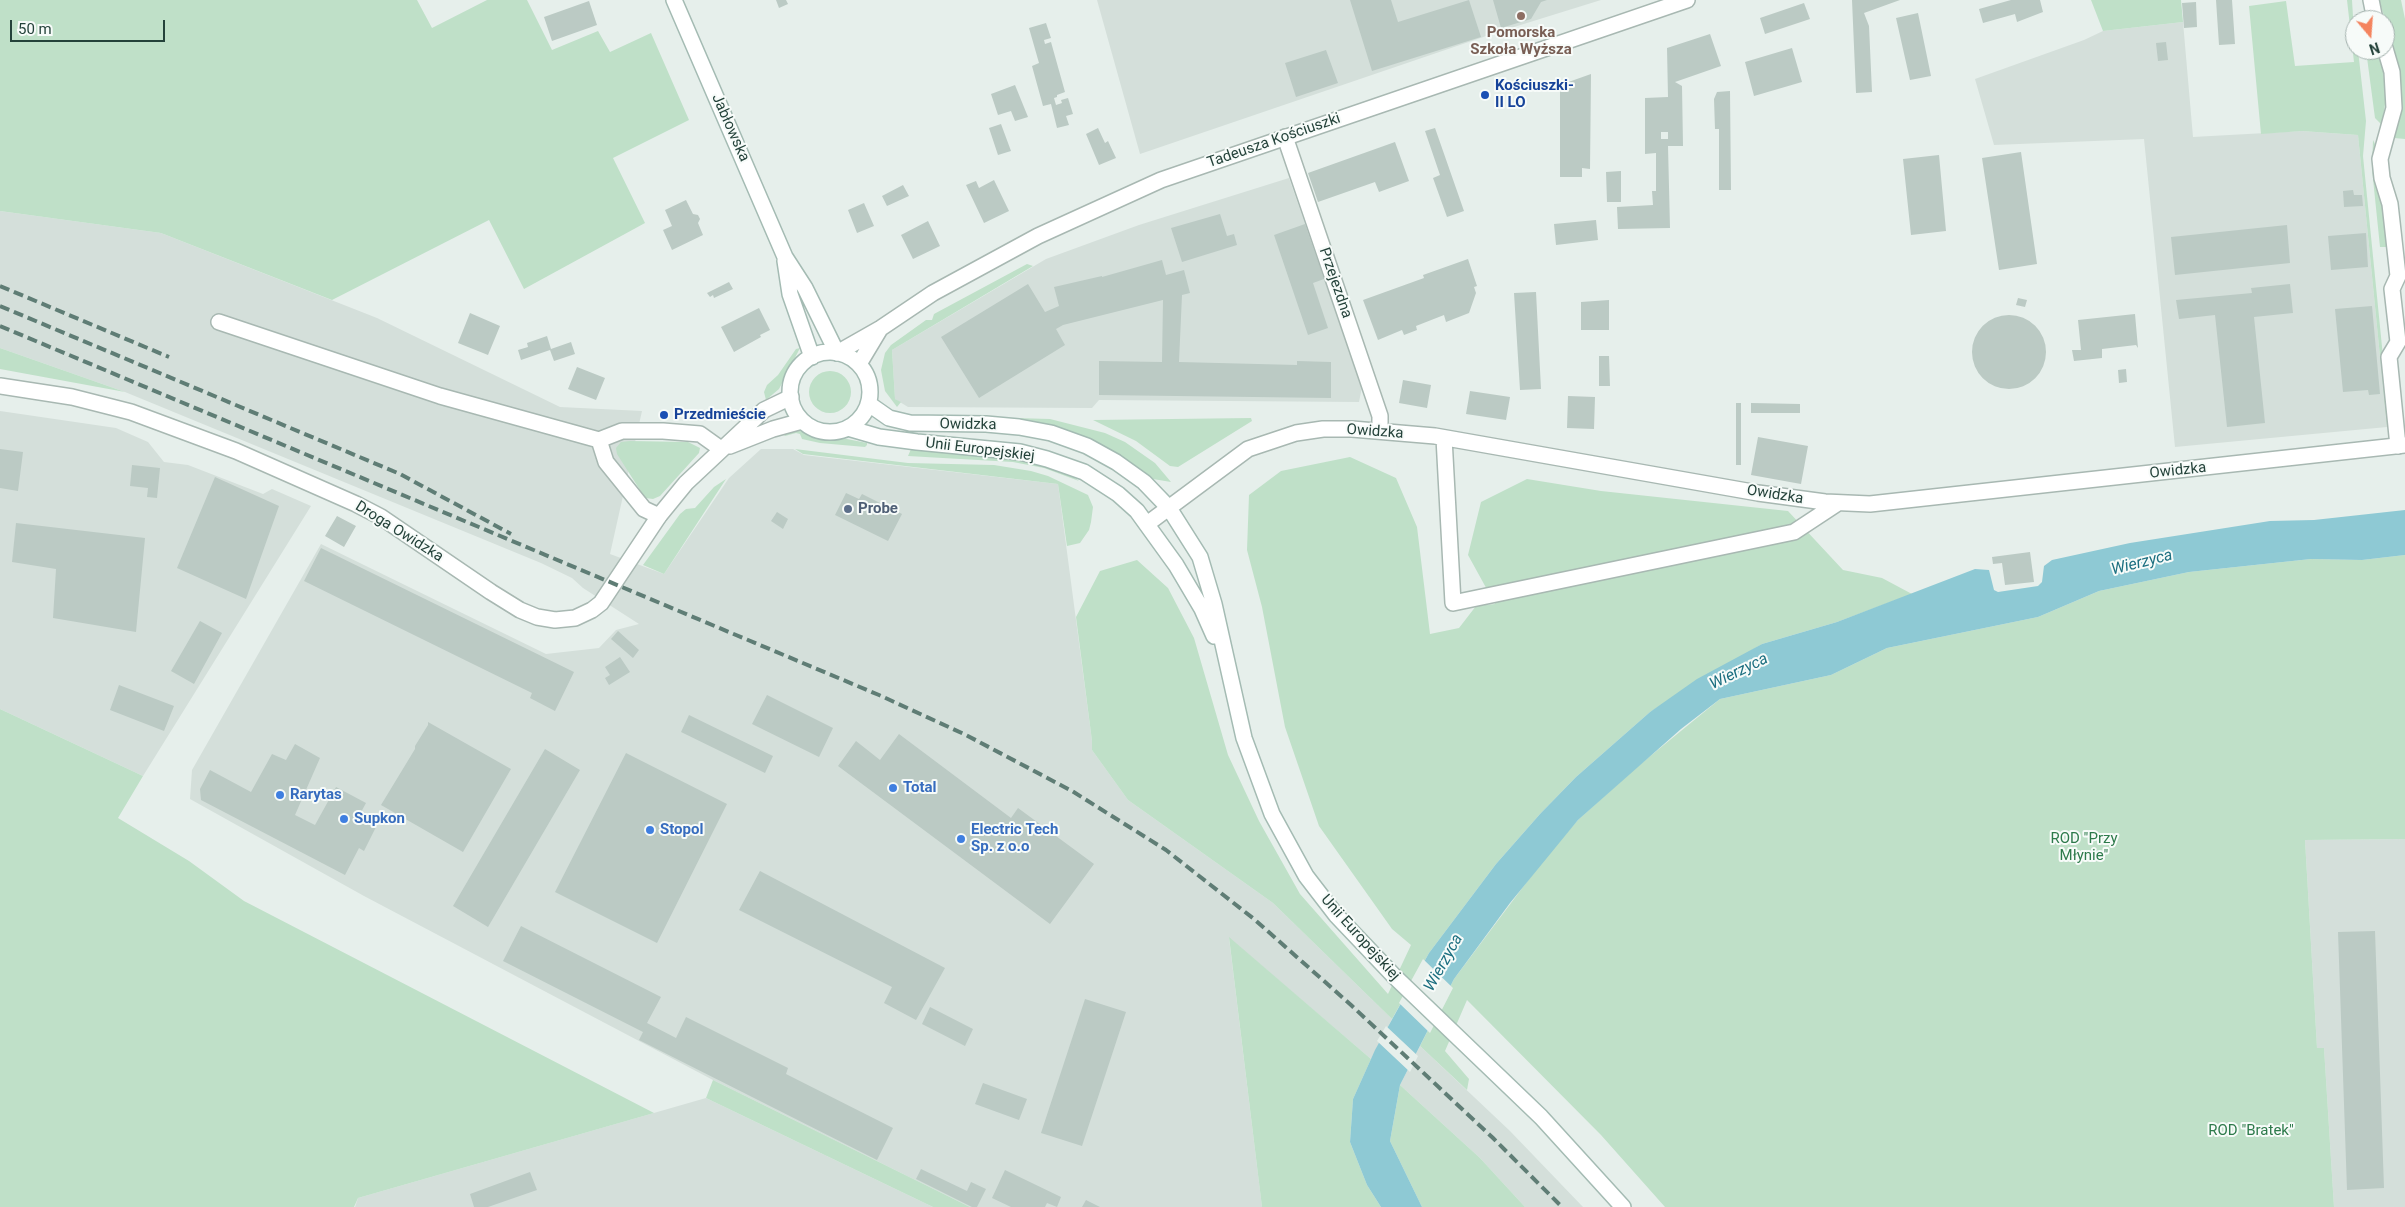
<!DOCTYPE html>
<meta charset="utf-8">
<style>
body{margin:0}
#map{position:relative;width:2405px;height:1207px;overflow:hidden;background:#e6efeb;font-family:Roboto,sans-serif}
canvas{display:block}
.north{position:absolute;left:2345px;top:10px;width:50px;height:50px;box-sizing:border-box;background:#f7fbf9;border:1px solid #a3b1ad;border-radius:50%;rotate:162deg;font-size:14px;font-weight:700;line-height:20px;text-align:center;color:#24423a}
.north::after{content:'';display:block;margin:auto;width:18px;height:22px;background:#f4845f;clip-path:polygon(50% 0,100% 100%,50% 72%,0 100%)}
.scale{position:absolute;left:10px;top:20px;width:155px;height:22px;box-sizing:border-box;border:2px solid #24423a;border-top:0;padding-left:6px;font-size:15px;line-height:18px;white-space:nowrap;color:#24423a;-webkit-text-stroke:4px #f7fbf9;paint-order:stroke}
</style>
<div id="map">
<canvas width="2405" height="1207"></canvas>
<div class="north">N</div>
<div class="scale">50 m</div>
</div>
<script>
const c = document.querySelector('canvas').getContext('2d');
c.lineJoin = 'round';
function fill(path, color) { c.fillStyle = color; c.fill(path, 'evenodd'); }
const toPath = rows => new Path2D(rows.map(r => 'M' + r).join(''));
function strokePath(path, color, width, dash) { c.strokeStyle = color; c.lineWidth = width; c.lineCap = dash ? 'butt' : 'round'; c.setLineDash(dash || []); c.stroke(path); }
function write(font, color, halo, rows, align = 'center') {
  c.font = font + ' Roboto,sans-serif'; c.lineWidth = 4; c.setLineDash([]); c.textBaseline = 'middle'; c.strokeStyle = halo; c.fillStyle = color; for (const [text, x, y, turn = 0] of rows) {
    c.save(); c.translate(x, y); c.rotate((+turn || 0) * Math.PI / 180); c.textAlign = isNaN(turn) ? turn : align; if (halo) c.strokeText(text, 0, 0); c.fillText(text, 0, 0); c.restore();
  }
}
const built = toPath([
 [1097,0,1601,0,1498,32,1140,154],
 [2183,22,2193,137,2302,131,2358,135,2387,427,2175,447,2144,139,1994,145,1975,79,2084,40,2103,31],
 [1289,178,1362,387,1359,402,1099,400,1092,408,908,407,895,399,892,350,1046,259,1139,225],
 [0,211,161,233,377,318,560,407,642,411,610,554,664,574,729,478,761,449,793,449,804,455,1058,484,1092,741,1092,750,1128,800,1273,903,1392,1019,1371,1059,1229,938,1262,1207,970,1207,713,1080,364,896,190,799,192,770,321,544,546,654,599,648,616,630,639,624,583,588,572,578,541,563,125,392,0,348],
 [0,411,116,428,148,442,164,462,188,465,263,494,272,489,311,506,143,776,0,709],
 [2405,839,2405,1207,2334,1207,2324,1048,2317,1048,2305,840],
 [1420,1046,1510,1131,1583,1207,1525,1207,1480,1158,1400,1085],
 [706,1098,933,1207,355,1207,358,1198]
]);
const green = toPath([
 [0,0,417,0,432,28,487,0,527,0,552,50,598,31,610,52,651,33,689,120,613,158,645,223,524,289,489,220,332,300,161,233,0,211],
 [2091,0,2181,0,2183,22,2103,31],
 [2347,0,2352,0,2355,50,2358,50,2366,121,2363,156,2390,427,2387,427,2358,135,2302,131,2261,134,2249,6,2286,1,2295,66,2354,62],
 [2379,0,2401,0,2405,19,2405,139,2394,138,2401,112,2402,93,2394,48],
 [2366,50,2378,50,2382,63,2386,97,2382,125,2375,118],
 [2373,140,2375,144,2373,167,2383,209,2388,247,2380,247,2372,169],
 [1027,264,1033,266,892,350,895,399,901,402,897,407,885,391,881,370,885,353,891,345,926,320,932,320,934,314],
 [0,348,125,392,0,369],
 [800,348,779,389,766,400,764,392,767,385,778,375,796,349],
 '809 392a21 21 0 1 1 42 0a21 21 0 1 1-42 0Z',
 [1015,418,1050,419,1105,433,1125,442,1155,463,1171,482,1153,479,1109,450,1060,428],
 [1251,418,1252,421,1178,467,1170,466,1136,441,1093,420],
 [796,430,822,437,842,438,867,443,867,445,865,447,820,443,802,439,800,434,796,433,785,436,783,434],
 [630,441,688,442,700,448,699,453,660,496,653,499,645,498,617,454,616,448,621,442],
 [795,449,908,463,994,465,1031,471,1048,476,1088,495,1093,507,1091,522,1089,530,1080,543,1067,546,1058,484,803,454],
 [911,449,1014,457,1045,464,1071,475,1079,481,1044,468,1013,462,908,456],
 [1350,457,1396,478,1417,527,1430,634,1459,628,1476,606,1495,604,1468,555,1481,502,1527,479,1601,491,1788,511,1843,570,1882,578,1912,594,1837,622,1762,644,1650,712,1576,777,1540,814,1496,864,1429,953,1392,1019,1273,903,1128,800,1092,750,1092,741,1076,617,1100,571,1137,560,1168,588,1194,638,1228,755,1259,821,1300,894,1388,994,1411,945,1392,929,1319,826,1285,727,1262,607,1247,550,1249,495,1281,471],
 [726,479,664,574,643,565,680,514,686,509,695,508,714,487],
 [2405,555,2405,839,2305,840,2317,1048,2324,1048,2334,1207,1665,1207,1601,1135,1467,1000,1445,1051,1469,1079,1467,1090,1420,1046,1454,979,1547,855,1578,820,1632,771,1720,699,1831,675,1887,648,2038,617,2099,591,2189,572,2311,559,2362,560],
 [0,709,143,776,118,818,189,861,244,901,654,1113,358,1198,354,1207,0,1207],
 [1229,937,1371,1059,1353,1099,1350,1142,1367,1185,1381,1207,1262,1207],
 [713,1080,970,1207,933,1207,706,1098],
 [1400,1085,1480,1158,1525,1207,1422,1207,1390,1141]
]);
const water = toPath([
 [2405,510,2405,555,2362,560,2311,559,2189,572,2099,591,2038,617,1887,648,1831,675,1720,699,1681,729,1578,820,1510,903,1454,979,1400,1085,1390,1141,1422,1207,1381,1207,1367,1185,1350,1142,1353,1099,1375,1050,1429,953,1496,864,1540,814,1576,777,1650,712,1697,679,1762,644,1837,622,1975,569,1989,570,1994,590,1998,592,2038,586,2042,582,2044,566,2052,560,2130,543,2270,521,2314,520]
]);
const pier = toPath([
 [1423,959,1453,988,1430,1033,1399,1003],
 [1386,1026,1418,1056,1410,1072,1377,1041]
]);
const building = toPath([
 [776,0,786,0,788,4,779,8],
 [1350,0,1391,0,1398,22,1469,0,1481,37,1372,71],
 [1493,0,1547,0,1541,2,1531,19,1501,28],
 [1852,0,1900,0,1864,13,1869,26,1872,92,1856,93],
 [2011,0,2040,0,2043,12,2017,22,2015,14,1983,23,1979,9],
 [2216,0,2232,0,2235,44,2219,45],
 [589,1,597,25,552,41,544,17],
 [2196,2,2197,27,2184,28,2182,3],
 [1804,3,1810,19,1765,34,1760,18],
 [1918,13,1931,76,1910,80,1896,18],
 [1046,23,1051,38,1044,40,1045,44,1051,42,1065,92,1057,95,1057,97,1054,98,1056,105,1062,103,1061,100,1068,98,1073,114,1066,116,1069,125,1057,128,1051,104,1043,106,1032,66,1039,63,1029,28],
 [1710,34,1721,66,1675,82,1682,86,1683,146,1668,146,1670,228,1618,229,1617,207,1653,205,1652,191,1656,191,1656,153,1645,154,1645,98,1668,97,1667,48],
 [1661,132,1668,132,1668,139,1661,139],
 [2166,42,2168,60,2158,61,2156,43],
 [1792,48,1802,82,1754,96,1745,62],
 [1326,50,1338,83,1296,97,1285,63],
 [1591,74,1590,169,1582,168,1582,177,1560,177,1560,85],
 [1015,85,1028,117,1015,121,1011,111,998,115,991,94],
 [1730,91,1731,190,1719,190,1719,129,1715,129,1714,99,1717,92],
 [1001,124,1011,151,998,155,989,128],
 [1098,128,1105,143,1108,141,1116,158,1099,165,1086,134],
 [1435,128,1464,211,1447,217,1433,178,1440,175,1425,131],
 [1395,142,1409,181,1379,192,1375,182,1318,202,1308,173],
 [2021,152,2037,264,1999,270,1982,158],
 [1939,155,1946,231,1911,235,1903,159],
 [1621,171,1621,202,1607,202,1606,172],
 [994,180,1009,211,984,223,966,185,976,181,979,188],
 [903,185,909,196,887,206,882,196],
 [2353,190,2354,195,2362,195,2363,206,2344,207,2343,191],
 [686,200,693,214,698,215,700,219,698,223,703,235,672,250,663,230,672,226,665,210],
 [864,203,874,226,857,233,848,210],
 [1220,214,1227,236,1234,234,1237,245,1182,262,1171,228],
 [1596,220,1598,240,1556,245,1554,224],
 [928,221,940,246,913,259,901,235],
 [1305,224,1324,279,1313,283,1328,328,1308,335,1274,235],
 [2287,225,2290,263,2175,275,2171,237],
 [2366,233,2368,267,2331,270,2328,236],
 [1468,259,1477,286,1474,287,1476,293,1469,313,1446,322,1444,315,1416,326,1417,330,1404,335,1402,330,1378,340,1363,300,1424,278,1423,275],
 [1162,260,1166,275,1184,270,1190,293,1182,295,1179,362,1297,365,1297,361,1331,362,1331,398,1099,395,1099,361,1162,362,1163,300,1063,325,1056,329,1065,345,979,398,941,337,1028,284,1045,312,1059,306,1054,287,1102,276,1102,277],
 [729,282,733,289,714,298,713,295,710,297,707,293],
 [2290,284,2293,313,2254,317,2265,423,2227,427,2215,315,2179,319,2176,300,2252,293,2251,288],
 [1536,292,1541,389,1520,390,1514,293],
 [2018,298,2027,300,2025,307,2016,305],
 [1609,300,1609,330,1581,330,1581,302],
 [2372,306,2380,394,2369,395,2368,390,2343,392,2335,309],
 [759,308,770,330,760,335,761,337,734,352,721,327],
 [470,313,500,326,488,355,458,343],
 [2135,314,2138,348,2136,345,2102,349,2102,358,2074,361,2072,350,2081,350,2078,320],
 '1972 352a37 37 0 1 1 74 0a37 37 0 1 1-74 0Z',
 [547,336,551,349,571,342,575,354,554,361,550,350,521,360,518,350,528,347,527,343],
 [1599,356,1609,356,1610,386,1599,386],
 [577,367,605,378,596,400,568,389],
 [2126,369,2127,382,2119,383,2118,370],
 [1403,380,1431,385,1427,408,1399,403],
 [1470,391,1510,397,1506,420,1466,414],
 [1568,396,1595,397,1594,429,1567,428],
 [1736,403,1741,403,1741,465,1736,465],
 [1751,403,1800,404,1800,413,1751,413],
 [1758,437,1808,446,1801,484,1751,475],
 [0,449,23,452,18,491,0,488],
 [132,465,160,468,157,498,147,497,148,488,130,486],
 [215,477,279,506,246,599,177,568],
 [846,493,859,499,862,494,902,514,888,541,835,515],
 [777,512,788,519,783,529,771,521],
 [337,516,356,526,344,547,325,536],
 [16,523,145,538,136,632,53,618,56,569,12,562],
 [321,548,574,672,555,711,530,698,532,693,304,581],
 [2030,552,2034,582,2005,585,2002,563,1993,564,1992,557],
 [200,621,222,633,194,684,171,671],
 [618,631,639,650,633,658,611,639],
 [620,657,630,672,609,685,605,678,610,675,605,667],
 [119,685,174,706,164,731,110,710],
 [767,695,833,728,819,757,752,724],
 [689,715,773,756,765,773,681,732],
 [428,722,511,769,463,852,381,805,415,749,415,746,428,725],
 [899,734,1011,818,1018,808,1094,864,1050,924,838,766,856,741,880,760],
 [295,744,320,758,295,815,315,825,336,787,366,803,360,814,378,823,364,851,359,848,345,875,201,800,200,789,210,770,251,792,272,754,286,760],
 [545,749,580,770,488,927,453,906],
 [626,753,727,804,657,943,555,892],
 [760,871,945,968,916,1020,884,1003,892,987,739,910],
 [521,926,661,997,647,1023,676,1038,686,1017,788,1068,786,1074,893,1128,877,1160,639,1040,643,1032,503,961],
 [2375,931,2384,1188,2347,1190,2338,932],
 [1085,999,1126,1012,1082,1146,1041,1133],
 [930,1007,973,1029,965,1046,922,1024],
 [983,1083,1027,1099,1019,1120,975,1104],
 [921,1169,967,1191,971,1182,986,1189,977,1207,972,1207,916,1179],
 [1005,1170,1061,1197,1057,1207,1047,1203,1045,1207,1011,1207,992,1198],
 [530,1172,537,1190,488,1207,474,1207,470,1194],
 [1086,1200,1100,1207,1082,1207]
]);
const pedestrian = toPath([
 [2371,0,2375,20],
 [2385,48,2392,72,2394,108,2380,159,2382,178,2390,204,2398,276,2392,289,2398,342,2389,357,2398,446]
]);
const minor = toPath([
 [1285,137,1380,416,1380,431],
 [219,322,440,396,599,440,622,431,663,431,700,434,721,449],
 [1444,438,1453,603,1794,532,1838,503],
 [599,440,606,462,644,509,659,516],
 [1147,524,1248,449,1296,433,1323,429,1352,429,1435,436,1758,493,1825,502,1870,504,2405,445]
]);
const tertiary = toPath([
 [837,353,881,328,933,293,1038,236,1161,180,1687,0],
 [859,364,880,329],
 [0,386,72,397,131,412,236,451,356,504,381,517,491,592,520,610,537,617,555,620,575,618,592,610,601,603,659,516,686,483,764,410,791,397],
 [730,446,773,429,802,421]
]);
const secondary = toPath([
 [674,0,785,257,805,288,837,353],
 [785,261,790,294,812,357],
 '790 392a40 40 0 1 1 80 0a40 40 0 1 1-80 0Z',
 [869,404,889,418,910,423,986,424,1019,427,1051,433,1087,446,1116,462,1144,482,1169,508,1200,557,1214,604,1244,738,1272,814,1306,876,1336,915,1394,976,1541,1117,1623,1207],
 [848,428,879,437,917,442,1020,452,1047,459,1084,472,1118,494,1137,511,1176,565,1202,609,1214,636]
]);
const rail = toPath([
 [0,286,169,357],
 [0,306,400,474,511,534],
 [0,326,879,695,966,735,1072,791,1166,850,1254,919,1351,1005,1493,1138,1562,1207]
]);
const markers = [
 [1521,16,5,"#8d6e63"],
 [1485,95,5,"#1a4fb4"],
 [664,415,5,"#1a4fb4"],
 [848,509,5,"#5c6f8a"],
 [893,788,5,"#3f7fe0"],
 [280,795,5,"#3f7fe0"],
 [344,819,5,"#3f7fe0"],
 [650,830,5,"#3f7fe0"],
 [961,839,5,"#3f7fe0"]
];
const educationNames = [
 ["Pomorska",1521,33],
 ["Szkoła Wyższa",1521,50]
];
const transitNames = [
 ["Kościuszki-",1495,86],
 ["II LO",1495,103],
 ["Przedmieście",674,415]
];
const streetNames = [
 ["Jabłowska",730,128,66],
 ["Tadeusza Kościuszki",1274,141,-19],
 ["Przejezdna",1335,283,71],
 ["Owidzka",968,425,1],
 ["Owidzka",1375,432,4],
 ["Unii Europejskiej",980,450,7],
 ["Owidzka",2178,471,-6],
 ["Owidzka",1775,495,9],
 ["Droga Owidzka",399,532,32],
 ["Unii Europejskiej",1360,938,48]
];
const serviceNames = [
 ["Probe",858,509]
];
const shopNames = [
 ["Total",903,788],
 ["Rarytas",290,795],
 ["Supkon",354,819],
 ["Stopol",660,830],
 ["Electric Tech",971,830],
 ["Sp. z o.o",971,847]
];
const parkNames = [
 ["ROD \"Przy",2084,839],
 ["Młynie\"",2084,856],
 ["ROD \"Bratek\"",2251,1131]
];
const waterNames = [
 ["Wierzyca",2142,563,-14],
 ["Wierzyca",1739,672,-26],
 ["Wierzyca",1444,963,-61]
];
fill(built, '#d4dfda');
fill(green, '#bfe0c8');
fill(water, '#8ec9d4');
fill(pier, '#e6efeb');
fill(building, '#bbcac4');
strokePath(pedestrian, '#a8b8b2', 18);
strokePath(minor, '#a8b8b2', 18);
strokePath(tertiary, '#a8b8b2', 18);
strokePath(secondary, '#a4bbb3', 18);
strokePath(pedestrian, '#fff', 15);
strokePath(minor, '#fff', 15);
strokePath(tertiary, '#fff', 15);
strokePath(secondary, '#fff', 15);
strokePath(rail, '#5f7d75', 4, [10, 5]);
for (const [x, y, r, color] of markers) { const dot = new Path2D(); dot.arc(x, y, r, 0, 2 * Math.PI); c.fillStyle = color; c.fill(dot); strokePath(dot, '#f7fbf9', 2); }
write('bold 15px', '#785e54', '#f7fbf9', educationNames);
write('bold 15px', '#164399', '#f7fbf9', transitNames, 'left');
write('15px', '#24423a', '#f7fbf9', streetNames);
write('bold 15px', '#4e5e75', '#f7fbf9', serviceNames, 'left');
write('bold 15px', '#366cbe', '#f7fbf9', shopNames, 'left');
write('15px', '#2d7a4b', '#f7fbf9', parkNames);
write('italic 16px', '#1c6f80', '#f7fbf9', waterNames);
</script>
